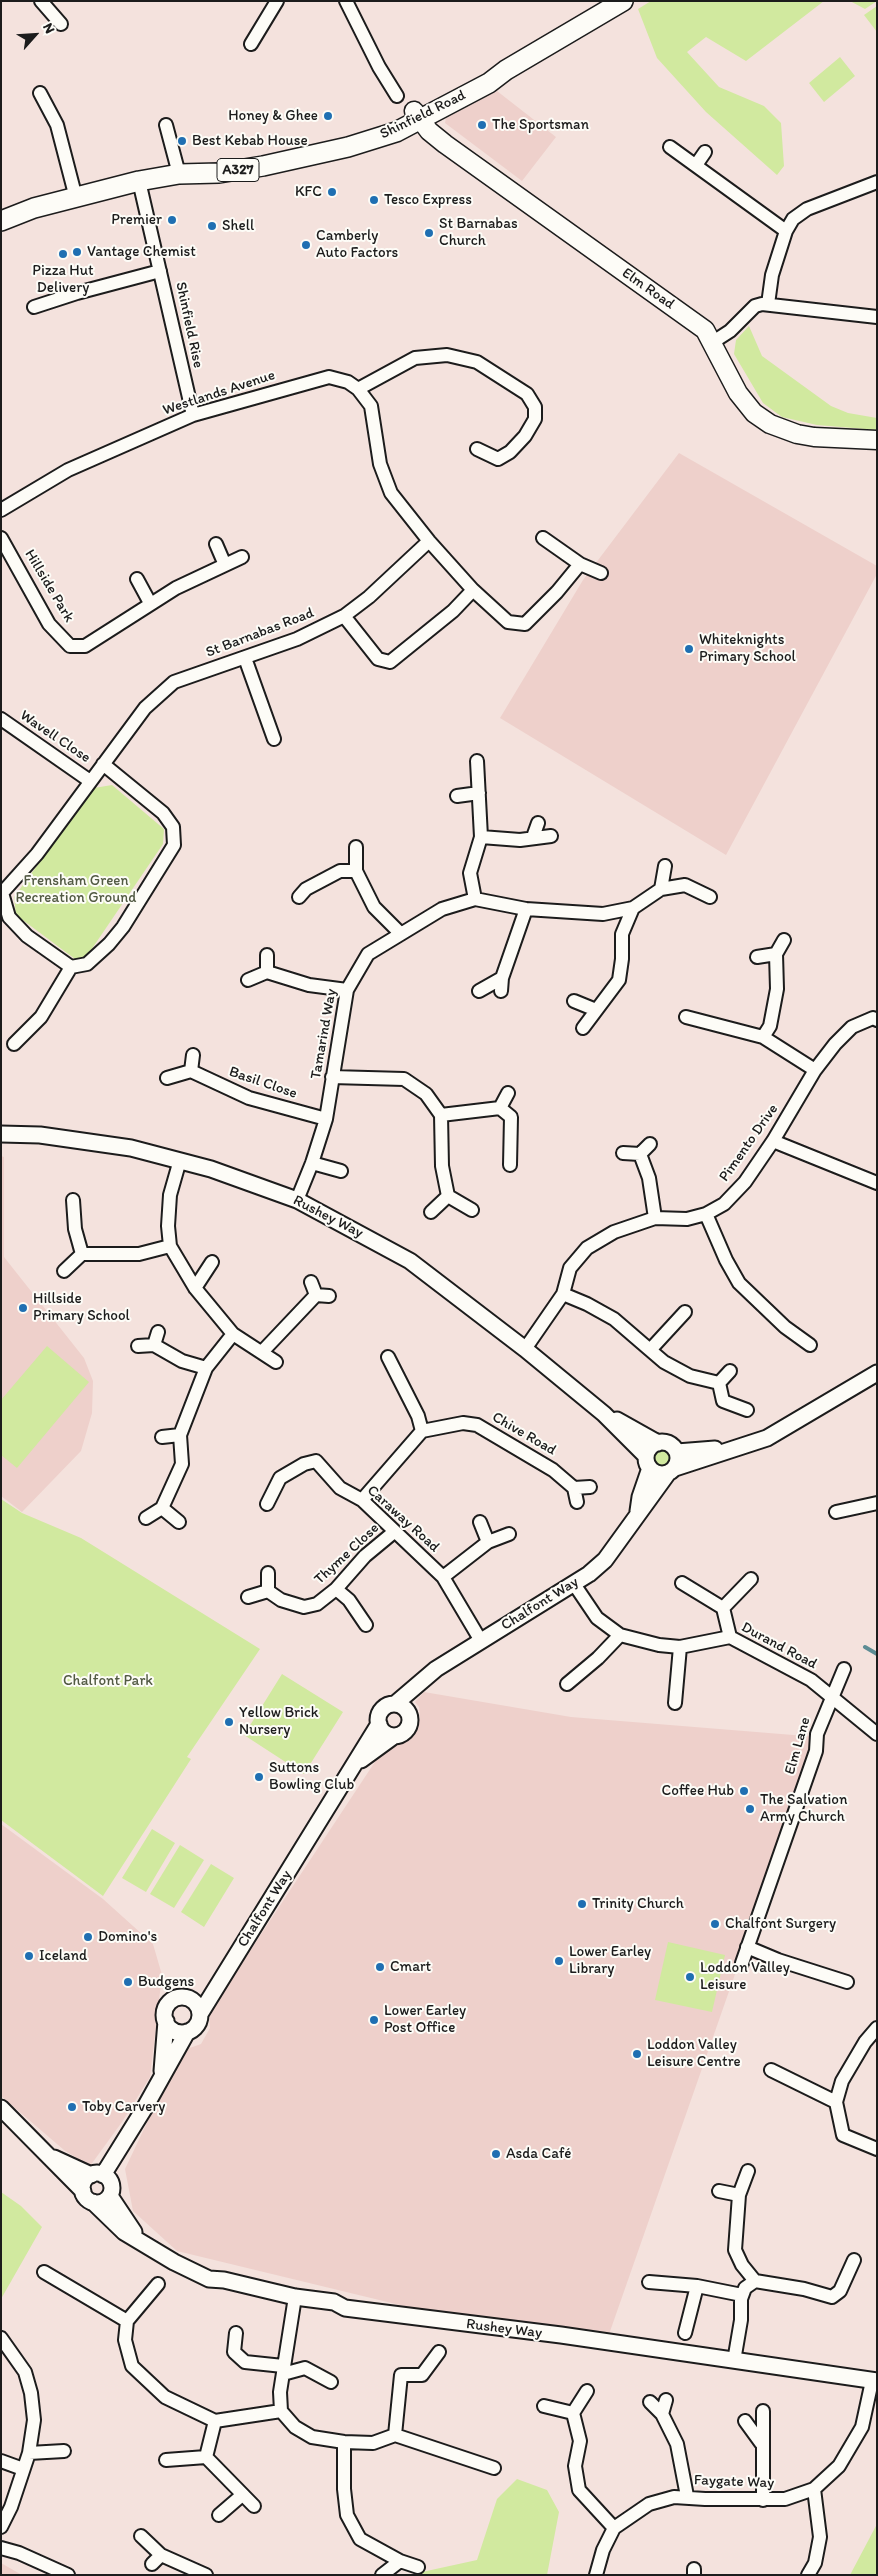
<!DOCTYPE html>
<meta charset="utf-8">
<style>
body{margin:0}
#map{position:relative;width:878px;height:2576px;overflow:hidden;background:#f4e2dd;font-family:Itim,sans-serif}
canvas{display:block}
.frame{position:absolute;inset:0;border:2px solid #1c1c1c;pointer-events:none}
.north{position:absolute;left:10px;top:10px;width:50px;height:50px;-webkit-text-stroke:4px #fdfcf7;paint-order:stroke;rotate:64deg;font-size:14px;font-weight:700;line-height:20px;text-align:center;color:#1c1c1c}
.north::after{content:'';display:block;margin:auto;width:18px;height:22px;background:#1c1c1c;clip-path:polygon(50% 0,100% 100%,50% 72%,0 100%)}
</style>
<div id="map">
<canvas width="878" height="2576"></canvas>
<div class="frame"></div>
<div class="north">N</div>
</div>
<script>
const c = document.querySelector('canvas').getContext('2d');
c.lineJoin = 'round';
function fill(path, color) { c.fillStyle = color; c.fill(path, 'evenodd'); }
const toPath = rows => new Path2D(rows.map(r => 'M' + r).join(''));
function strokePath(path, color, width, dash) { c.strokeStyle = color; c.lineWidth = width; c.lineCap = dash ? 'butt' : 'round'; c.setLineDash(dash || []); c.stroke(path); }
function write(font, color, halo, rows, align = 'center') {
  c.font = font + ' Itim,sans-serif'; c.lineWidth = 4; c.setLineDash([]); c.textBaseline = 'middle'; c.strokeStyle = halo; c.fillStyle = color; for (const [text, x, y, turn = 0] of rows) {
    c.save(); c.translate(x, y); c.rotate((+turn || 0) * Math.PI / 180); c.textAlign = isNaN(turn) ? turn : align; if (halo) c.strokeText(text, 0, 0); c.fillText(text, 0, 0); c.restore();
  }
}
const built = toPath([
 [497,91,556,137,522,181,445,123,446,118],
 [679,453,877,566,877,574,726,855,500,718,583,580],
 [1,1156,4,1157,4,1257,84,1358,93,1381,92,1413,81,1451,22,1512,1,1496],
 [424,1692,571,1717,818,1737,607,2340,470,2322,177,2251,133,2211,125,2169,181,2051,201,2044,210,2028,209,2008,217,1994,244,1960,396,1730,405,1732,416,1727,420,1717,419,1707,415,1702],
 [1,1824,103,1899,153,1944,162,1975,150,2077,122,2122,90,2166,64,2150,1,2096],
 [1,2563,22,2575,1,2575]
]);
const green = toPath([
 [651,1,824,1,746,61,706,37,687,52,719,87,764,106,781,123,784,166,777,175,706,112,657,58,638,9],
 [850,1,877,1,865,9],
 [877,6,877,32,864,15],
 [840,57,855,76,824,102,809,83],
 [749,326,762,356,831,406,848,413,877,418,877,430,817,425,782,417,763,403,734,354,736,340],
 [112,785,164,829,163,844,87,956,75,959,16,915,14,897,94,788],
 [47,1346,89,1382,17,1468,1,1455,1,1400],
 '655 1458a7 7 0 1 1 14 0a7 7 0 1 1-14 0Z',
 [1,1499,22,1513,81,1538,260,1649,187,1757,191,1759,103,1896,1,1820],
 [282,1674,343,1712,304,1774,244,1735],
 [152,1829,175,1843,146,1892,122,1878],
 [180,1845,204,1860,174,1908,150,1894],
 [211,1864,234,1878,204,1927,181,1912],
 [668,1942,725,1955,712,2012,655,2000],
 [1,2192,21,2206,42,2227,1,2299],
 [517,2479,547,2490,559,2512,547,2575,420,2575,422,2572,477,2560,497,2499],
 [877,2524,877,2575,850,2575]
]);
const stream = toPath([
 [865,1647,877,1654]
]);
const minor = toPath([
 [41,1,61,24],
 [346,1,379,67,397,96],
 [251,44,277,1],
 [40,93,57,125,76,198],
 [166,125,179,174],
 [670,147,786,231],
 [696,165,705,152],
 [139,181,193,415],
 [768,304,772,275,786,231,793,219,807,209,877,182],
 [34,307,77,293,160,271],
 [713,342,730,331,755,306,762,304,877,317],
 [358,389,415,358,447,355,477,362,527,394,535,407,535,419,525,436,510,452,498,459,477,449],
 [1,510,68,470,193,415,329,377,348,382,358,389,371,406,380,464,391,493,429,541,473,590,453,611,390,662,378,659,344,616],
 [1,538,49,624,70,646,85,646,176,588,242,557],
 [216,544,225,565],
 [580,564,601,573],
 [137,579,150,603],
 [473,590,508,622,525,624,557,592,580,564,543,538],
 [245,658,274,739],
 [1,719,90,781],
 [457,796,479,793],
 [481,837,520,840,551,836],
 [533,837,538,823],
 [356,847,356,871,374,907,400,933],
 [661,889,685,885,710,897],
 [2,893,37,854,145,708,174,682,297,639,344,616,369,597,429,541],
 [2,893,9,917,27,936,71,967,87,964,109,944,123,927,174,845,173,827,163,813,103,764],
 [299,897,306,889,340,871,356,871],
 [475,899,470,873,481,837,477,761],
 [267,955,267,972,309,985,347,990],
 [757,957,776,954],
 [248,980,267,972],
 [479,991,502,978],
 [501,991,502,978,526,909],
 [574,1001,596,1010],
 [686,1017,763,1037,815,1070],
 [583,1028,619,980,622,959,622,934,633,908],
 [763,1037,770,1026,777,989,776,954,784,940],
 [14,1044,41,1017,71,967],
 [191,1071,193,1055],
 [332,1077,404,1079,426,1094,441,1115,442,1166,448,1196,431,1212],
 [167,1078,191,1071,249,1098,326,1119],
 [500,1108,511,1117,510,1165],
 [441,1115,500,1108,508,1093],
 [773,1141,877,1183],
 [650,1144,640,1154,649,1178,655,1218],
 [623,1153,640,1154],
 [180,1160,170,1195,168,1226,170,1246,195,1288,233,1334,276,1362],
 [312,1163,341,1171],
 [448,1196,472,1210],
 [73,1200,75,1229,82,1254,139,1254,170,1246],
 [297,1200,312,1163,326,1119,347,990,368,954,442,909,475,899,526,909,603,914,633,908,661,889,665,866],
 [706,1214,726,1260,739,1283,785,1327,810,1345],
 [64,1271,82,1254],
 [195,1288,212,1262],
 [563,1294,587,1304,614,1319,650,1350,685,1312],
 [316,1295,329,1296],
 [158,1332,154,1345,182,1361,206,1368],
 [138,1346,154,1345],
 [525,1349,563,1294,570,1268,587,1248,614,1232,655,1218,687,1219,706,1214,724,1204,745,1182,773,1141,815,1070,835,1044,852,1027,873,1018,877,1020],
 [650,1350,664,1362,690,1376,719,1383,723,1401,747,1410],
 [262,1352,316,1295,311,1282],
 [388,1357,418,1416,422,1431],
 [719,1383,730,1371],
 [162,1437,180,1435],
 [574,1488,590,1487],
 [362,1500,422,1431,463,1423,477,1425,553,1470,574,1488,577,1502],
 [267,1504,280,1478,304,1464,316,1461,340,1488,362,1500,443,1577,481,1641],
 [836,1512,877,1503],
 [146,1518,162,1508],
 [179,1522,162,1508,182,1464,180,1435,206,1368,233,1334],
 [480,1522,488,1542],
 [268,1573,268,1591],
 [443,1577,488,1542,509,1534],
 [682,1583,723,1608],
 [574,1584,597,1618,620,1635,659,1645,680,1647,730,1637,811,1680,877,1734],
 [336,1589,349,1600,366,1625],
 [248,1597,268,1591,281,1600,304,1607,317,1604,336,1589,365,1556,394,1532],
 [730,1637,723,1608,751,1579],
 [567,1684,598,1658,620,1635],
 [675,1703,680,1647],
 [747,1947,778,1960,847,1982],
 [742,1963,816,1751,817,1734,844,1669],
 [877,2028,865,2042,842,2081,836,2102,843,2135,877,2149],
 [771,2070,836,2102],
 [748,2171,739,2195,735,2250,742,2265,755,2281],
 [719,2191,739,2195],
 [44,2272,127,2321,125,2340,132,2366,165,2397,215,2421,281,2411],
 [649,2282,697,2286,742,2295],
 [295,2297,280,2392,281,2411,295,2427,312,2437,344,2442,373,2443,395,2435,494,2468],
 [127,2321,158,2284],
 [236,2333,234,2352,245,2362,283,2366],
 [685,2333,697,2286],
 [1,2338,25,2372,31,2393,34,2420,29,2453,11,2507,1,2527],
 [734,2361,741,2320,741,2299,745,2288,755,2281,804,2289,832,2297,840,2291,854,2260],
 [283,2374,305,2368,331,2382],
 [587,2391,573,2413,580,2441,575,2466,579,2490,614,2528],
 [666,2400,662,2414,677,2444,687,2496],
 [650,2402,662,2414],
 [544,2406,573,2413],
 [763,2411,763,2500],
 [215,2421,206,2457,254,2506],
 [745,2421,761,2443],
 [395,2435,401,2375,422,2375,439,2352],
 [344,2442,344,2489,347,2515,360,2539,400,2561,418,2567],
 [29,2453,64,2451],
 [166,2460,206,2457],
 [1,2461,23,2469],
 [219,2515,241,2496],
 [141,2536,161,2555,206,2575],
 [1,2548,19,2553,68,2575],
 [152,2564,161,2555],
 [694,2569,694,2575],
 [382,2575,400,2561],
 [596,2575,603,2550,614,2528,649,2504,674,2497,705,2499,785,2499,814,2489,839,2466,862,2427,872,2381],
 [808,2575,815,2563,820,2537,814,2489]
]);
const tertiary = toPath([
 [1,1134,40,1135,131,1148,211,1169,297,1200,410,1261,525,1349,604,1414,646,1456],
 [617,1420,658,1443],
 '646 1458a16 16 0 1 1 32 0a16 16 0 1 1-32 0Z',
 [677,1452,715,1449],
 [675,1468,767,1438,877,1373],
 [638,1511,640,1497,650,1468],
 [395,1704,436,1669,589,1574,605,1560,668,1473],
 '378 1720a16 16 0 1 1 32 0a16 16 0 1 1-32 0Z',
 [361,1760,394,1736],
 '164 2015a18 18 0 1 1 36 0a18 18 0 1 1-36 0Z',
 [200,2014,379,1724],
 [162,2071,166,2021],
 [1,2108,83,2191],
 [54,2158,91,2175],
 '82 2188a15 15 0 1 1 30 0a15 15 0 1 1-30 0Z',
 [103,2175,144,2109,187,2032],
 [110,2196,134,2232],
 [93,2202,124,2232,174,2262,209,2279,224,2280,295,2297,334,2302,345,2308,561,2335,877,2381]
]);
const secondary = toPath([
 [414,111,429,131,445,144,705,330,738,393,754,413,770,424,797,434,814,437,877,440]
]);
const primary = toPath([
 [1,221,34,208,139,181,179,174,219,173,263,166,348,147,396,132,489,83,506,70,623,1]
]);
const markers = [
 [328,116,5,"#1f6fb2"],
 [482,125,5,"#1f6fb2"],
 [182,141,5,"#1f6fb2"],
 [332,192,5,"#1f6fb2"],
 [374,200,5,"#1f6fb2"],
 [172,220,5,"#1f6fb2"],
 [212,226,5,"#1f6fb2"],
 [429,233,5,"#1f6fb2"],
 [306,245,5,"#1f6fb2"],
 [77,252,5,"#1f6fb2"],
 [63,254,5,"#1f6fb2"],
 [689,649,5,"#1f6fb2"],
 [23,1308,5,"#1f6fb2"],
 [229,1722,5,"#1f6fb2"],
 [259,1777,5,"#1f6fb2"],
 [744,1791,5,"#1f6fb2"],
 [750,1809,5,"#1f6fb2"],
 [582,1904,5,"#1f6fb2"],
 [715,1924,5,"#1f6fb2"],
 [88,1937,5,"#1f6fb2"],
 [29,1956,5,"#1f6fb2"],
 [559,1961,5,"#1f6fb2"],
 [380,1967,5,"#1f6fb2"],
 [690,1977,5,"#1f6fb2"],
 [128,1982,5,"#1f6fb2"],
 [374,2020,5,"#1f6fb2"],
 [637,2054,5,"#1f6fb2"],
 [72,2107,5,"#1f6fb2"],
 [496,2154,5,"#1f6fb2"]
];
const shields = [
 [238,170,42]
];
const shieldNames = [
 ["A327",238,170]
];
const streetNames = [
 ["Shinfield Road",423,115,-26],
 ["Elm Road",648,289,35],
 ["Shinfield Rise",189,325,78],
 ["Westlands Avenue",219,393,-18],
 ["Hillside Park",49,586,59],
 ["St Barnabas Road",260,633,-21],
 ["Wavell Close",55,737,34],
 ["Tamarind Way",324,1034,-80],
 ["Basil Close",263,1083,19],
 ["Pimento Drive",749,1143,-55],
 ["Rushey Way",328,1217,27],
 ["Chive Road",524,1434,30],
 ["Caraway Road",403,1519,42],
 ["Thyme Close",347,1554,-43],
 ["Chalfont Way",540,1604,-32],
 ["Durand Road",779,1646,28],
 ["Elm Lane",798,1746,-74],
 ["Chalfont Way",265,1909,-58],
 ["Rushey Way",504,2329,7],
 ["Faygate Way",734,2482,2]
];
const poiNames = [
 ["Honey & Ghee",318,116,"right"],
 ["The Sportsman",492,125],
 ["Best Kebab House",192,141],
 ["KFC",322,192,"right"],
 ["Tesco Express",384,200],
 ["Premier",162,220,"right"],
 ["St Barnabas",439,224],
 ["Church",439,241],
 ["Shell",222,226],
 ["Camberly",316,236],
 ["Auto Factors",316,253],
 ["Vantage Chemist",87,252],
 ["Pizza Hut",63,271,"center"],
 ["Delivery",63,288,"center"],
 ["Whiteknights",699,640],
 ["Primary School",699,657],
 ["Hillside",33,1299],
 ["Primary School",33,1316],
 ["Yellow Brick",239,1713],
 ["Nursery",239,1730],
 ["Suttons",269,1768],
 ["Bowling Club",269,1785],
 ["Coffee Hub",734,1791,"right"],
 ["The Salvation",760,1800],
 ["Army Church",760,1817],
 ["Trinity Church",592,1904],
 ["Chalfont Surgery",725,1924],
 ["Domino's",98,1937],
 ["Lower Earley",569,1952],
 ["Library",569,1969],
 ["Iceland",39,1956],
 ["Cmart",390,1967],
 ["Loddon Valley",700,1968],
 ["Leisure",700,1985],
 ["Budgens",138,1982],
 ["Lower Earley",384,2011],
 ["Post Office",384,2028],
 ["Loddon Valley",647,2045],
 ["Leisure Centre",647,2062],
 ["Toby Carvery",82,2107],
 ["Asda Café",506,2154]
];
const parkNames = [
 ["Frensham Green",76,881],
 ["Recreation Ground",76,898],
 ["Chalfont Park",108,1681]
];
fill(built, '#eed0cb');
fill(green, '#d1e99f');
strokePath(stream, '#5d8c94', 4);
strokePath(minor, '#1c1c1c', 16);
strokePath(tertiary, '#1c1c1c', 19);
strokePath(secondary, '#1c1c1c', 21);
strokePath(primary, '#1c1c1c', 22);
strokePath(minor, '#fdfcf7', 12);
strokePath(tertiary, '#fdfcf7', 15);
strokePath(secondary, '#fdfcf7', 18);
strokePath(primary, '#fdfcf7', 19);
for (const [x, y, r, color] of markers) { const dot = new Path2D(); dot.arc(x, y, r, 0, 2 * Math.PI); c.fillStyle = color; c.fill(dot); strokePath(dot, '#fdfcf7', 2); }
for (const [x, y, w] of shields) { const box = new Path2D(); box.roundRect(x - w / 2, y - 11.5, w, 23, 4); c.fillStyle = '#fdfcf7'; c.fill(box); strokePath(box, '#1c1c1c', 1); }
write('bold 14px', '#1c1c1c', null, shieldNames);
write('15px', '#1c1c1c', '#fdfcf7', streetNames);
write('15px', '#1c1c1c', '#fdfcf7', poiNames, 'left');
write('15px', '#525a43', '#fdfcf7', parkNames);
</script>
